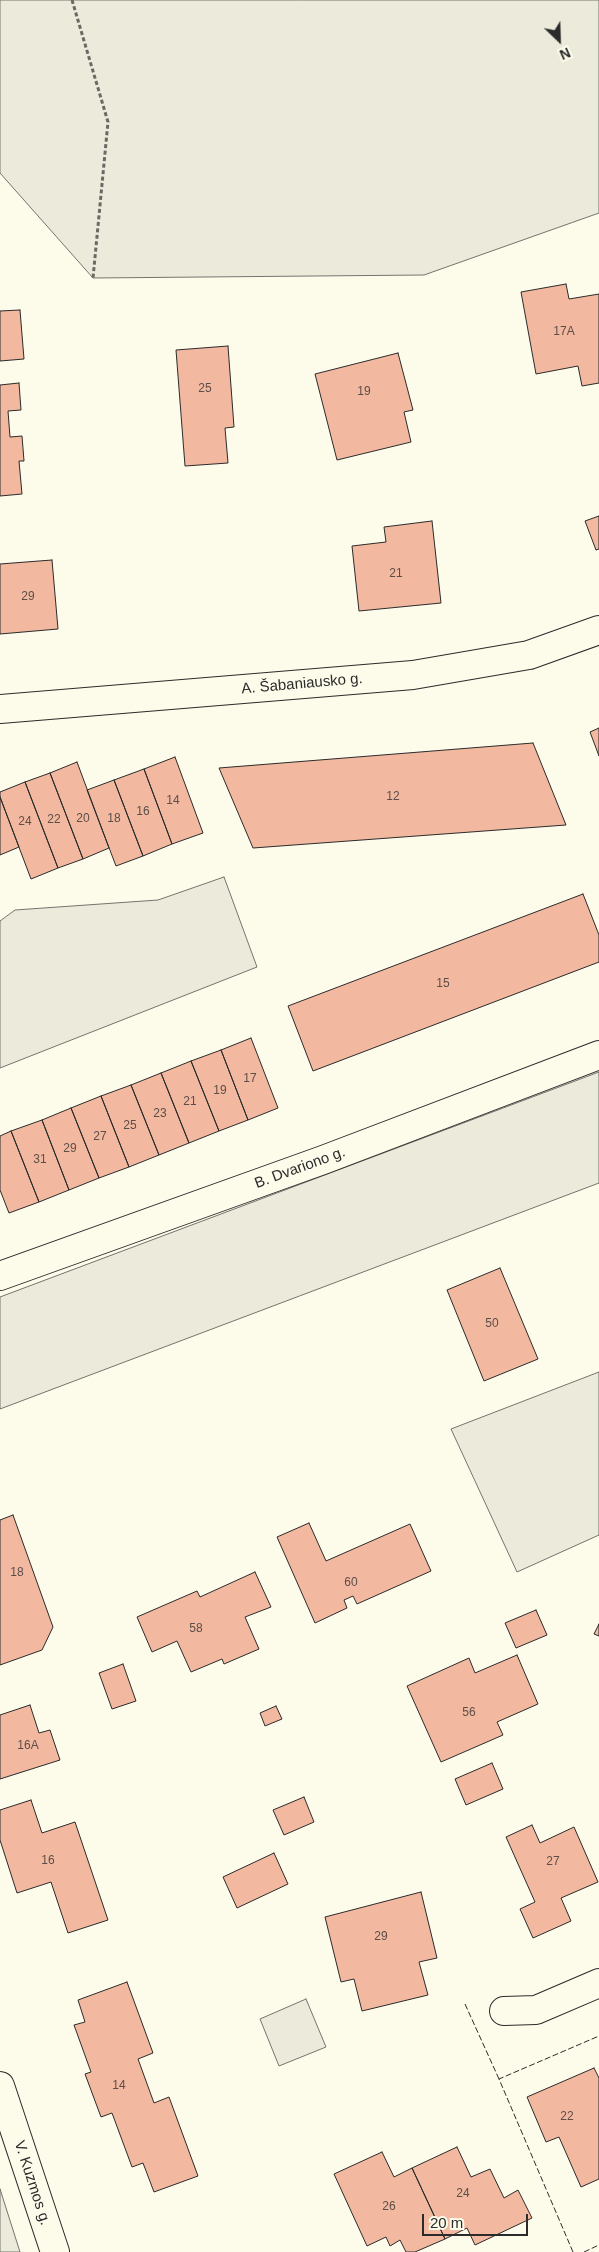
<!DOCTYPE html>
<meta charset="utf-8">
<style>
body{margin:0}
#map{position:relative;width:599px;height:2252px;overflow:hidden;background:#fdfbea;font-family:Helvetica,sans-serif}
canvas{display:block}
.north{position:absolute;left:534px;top:15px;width:50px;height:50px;-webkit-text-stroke:4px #fdfbea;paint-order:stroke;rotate:156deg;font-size:14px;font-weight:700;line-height:20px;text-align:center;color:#2b2b2b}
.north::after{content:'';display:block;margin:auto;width:18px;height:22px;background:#2b2b2b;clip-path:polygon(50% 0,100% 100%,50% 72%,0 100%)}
.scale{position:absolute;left:422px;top:2214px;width:106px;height:22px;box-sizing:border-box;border:2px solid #2b2b2b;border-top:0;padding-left:6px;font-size:15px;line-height:18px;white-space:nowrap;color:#2b2b2b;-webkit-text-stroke:4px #fdfbea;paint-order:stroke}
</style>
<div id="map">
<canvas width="599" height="2252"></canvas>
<div class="north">N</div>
<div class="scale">20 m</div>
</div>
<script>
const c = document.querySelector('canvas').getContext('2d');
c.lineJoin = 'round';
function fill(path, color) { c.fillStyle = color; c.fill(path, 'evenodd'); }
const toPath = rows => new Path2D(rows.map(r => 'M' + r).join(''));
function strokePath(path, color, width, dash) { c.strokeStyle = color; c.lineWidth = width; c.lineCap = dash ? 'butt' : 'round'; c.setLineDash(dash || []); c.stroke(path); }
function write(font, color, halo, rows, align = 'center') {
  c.font = font + ' Helvetica,sans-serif'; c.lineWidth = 4; c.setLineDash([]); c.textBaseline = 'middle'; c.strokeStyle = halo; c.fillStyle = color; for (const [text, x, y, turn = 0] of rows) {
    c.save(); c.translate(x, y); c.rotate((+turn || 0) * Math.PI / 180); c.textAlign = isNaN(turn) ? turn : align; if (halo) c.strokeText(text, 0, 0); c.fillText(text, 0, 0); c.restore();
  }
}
const green = toPath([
 [0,0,599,0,599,213,424,275,93,278,0,173,0,0],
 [224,877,257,967,0,1068,0,921,15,910,158,900,224,877],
 [599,1072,599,1183,0,1409,0,1297,599,1072],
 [599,1372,599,1535,517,1572,451,1429,599,1372],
 [306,1999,326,2047,279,2066,260,2019,306,1999],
 [0,2189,20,2252,0,2252,0,2189]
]);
const building = toPath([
 [566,284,569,299,599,294,599,383,582,386,578,366,536,374,521,292,566,284],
 [20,310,24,359,0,361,0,311,20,310],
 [228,346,234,427,225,428,228,463,185,466,176,350,228,346],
 [398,353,413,410,404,412,411,442,337,460,315,374,398,353],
 [19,383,21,410,8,411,10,437,22,436,24,461,19,461,22,494,0,496,0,385,19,383],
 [599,516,599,549,596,550,585,521,599,516],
 [432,521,441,603,359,611,352,546,386,542,384,527,432,521],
 [52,560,58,629,0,634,0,564,52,560],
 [599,728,599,756,590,732,599,728],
 [533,743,566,825,253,848,219,768,533,743],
 [175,757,203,833,172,844,144,769,175,757],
 [77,762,109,848,83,859,50,773,77,762],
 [144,769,172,844,143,856,114,780,144,769],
 [50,773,83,859,58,868,25,782,50,773],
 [114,780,143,856,116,866,87,790,114,780],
 [25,782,58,868,31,879,0,797,0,792,25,782],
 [0,797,19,847,0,855,0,797],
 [583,894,599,935,599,962,313,1071,288,1006,583,894],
 [251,1038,278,1108,248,1120,221,1050,251,1038],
 [221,1050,248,1120,219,1131,191,1061,221,1050],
 [191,1061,219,1131,189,1143,161,1073,191,1061],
 [161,1073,189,1143,159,1155,131,1085,161,1073],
 [131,1085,159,1155,129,1167,101,1096,131,1085],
 [101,1096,129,1167,99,1178,71,1108,101,1096],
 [71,1108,99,1178,69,1190,42,1120,71,1108],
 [42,1120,69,1190,39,1202,11,1131,42,1120],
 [11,1131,39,1202,9,1213,0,1190,0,1136,11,1131],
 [500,1268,538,1359,484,1381,447,1290,500,1268],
 [13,1515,53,1627,42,1650,0,1665,0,1520,13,1515],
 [309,1523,326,1561,410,1524,431,1571,357,1604,353,1596,344,1600,347,1608,315,1623,277,1537,309,1523],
 [255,1572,271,1607,245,1617,259,1649,224,1664,222,1659,191,1672,177,1641,152,1652,137,1617,197,1591,200,1597,255,1572],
 [536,1610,547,1635,516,1648,505,1623,536,1610],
 [599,1624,599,1636,594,1634,599,1624],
 [517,1655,538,1704,497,1722,503,1735,441,1762,407,1686,469,1658,475,1673,517,1655],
 [123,1664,136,1701,112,1709,99,1673,123,1664],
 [30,1705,39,1733,50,1730,60,1760,0,1779,0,1715,30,1705],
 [276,1706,282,1719,265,1726,260,1713,276,1706],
 [492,1763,503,1789,466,1805,455,1779,492,1763],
 [304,1797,314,1822,284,1835,273,1810,304,1797],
 [31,1800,42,1833,75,1822,108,1920,68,1933,51,1882,17,1893,0,1840,0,1810,31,1800],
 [532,1825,540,1843,574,1827,598,1882,561,1898,571,1921,533,1938,520,1909,535,1902,506,1837,532,1825],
 [274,1853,288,1884,237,1908,223,1877,274,1853],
 [421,1892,437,1958,419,1962,428,1995,362,2011,354,1979,341,1982,325,1917,421,1892],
 [127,1982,153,2053,138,2059,154,2103,169,2097,198,2176,154,2192,143,2163,132,2167,112,2113,101,2117,85,2074,91,2072,74,2025,85,2022,78,2000,127,1982],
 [594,2068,599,2078,599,2179,581,2187,559,2137,546,2142,527,2097,594,2068],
 [457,2147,471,2177,490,2169,504,2198,518,2190,532,2218,475,2245,467,2228,445,2239,412,2168,457,2147],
 [382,2152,394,2177,412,2168,445,2239,415,2252,406,2252,400,2240,390,2246,386,2237,367,2246,334,2174,382,2152]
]);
const path = toPath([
 [72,0,108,122,93,278]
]);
const street = toPath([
 [0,709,413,675,529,655,599,630],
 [0,1276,323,1160,599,1055],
 [504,2011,536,2010,599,1983],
 [0,2086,55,2252]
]);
const fence = toPath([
 [465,2004,499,2079],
 [573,2252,499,2079,599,2036],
 [584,2252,599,2245]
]);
const numberNames = [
 ["17A",564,332],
 ["25",205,389],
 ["19",364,392],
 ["21",396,574],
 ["29",28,597],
 ["12",393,797],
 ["14",173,801],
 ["16",143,812],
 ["20",83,819],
 ["18",114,819],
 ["22",54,820],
 ["24",25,822],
 ["15",443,984],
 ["17",250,1079],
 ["19",220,1091],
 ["21",190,1102],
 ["23",160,1114],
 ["25",130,1126],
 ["27",100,1137],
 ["29",70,1149],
 ["31",40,1160],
 ["50",492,1324],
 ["18",17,1573],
 ["60",351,1583],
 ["58",196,1629],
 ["56",469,1713],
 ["16A",28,1746],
 ["16",48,1861],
 ["27",553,1862],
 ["29",381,1937],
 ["14",119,2086],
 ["22",567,2117],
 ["24",463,2194],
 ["26",389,2207]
];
const streetNames = [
 ["A. Šabaniausko g.",302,684,-5],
 ["B. Dvariono g.",300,1168,-20],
 ["V. Kuzmos g.",32,2183,72]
];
fill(green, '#ecebdb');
strokePath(green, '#74746e', 1);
fill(building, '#f2b8a0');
strokePath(building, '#2b2b2b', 1);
strokePath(street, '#2b2b2b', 30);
strokePath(path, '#6a6964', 3, [4, 2.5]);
strokePath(street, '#fdfbea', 28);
strokePath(fence, '#2b2b2b', 1, [6, 2.5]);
write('12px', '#5d4e48', null, numberNames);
write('15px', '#2b2b2b', '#fdfbea', streetNames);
</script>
